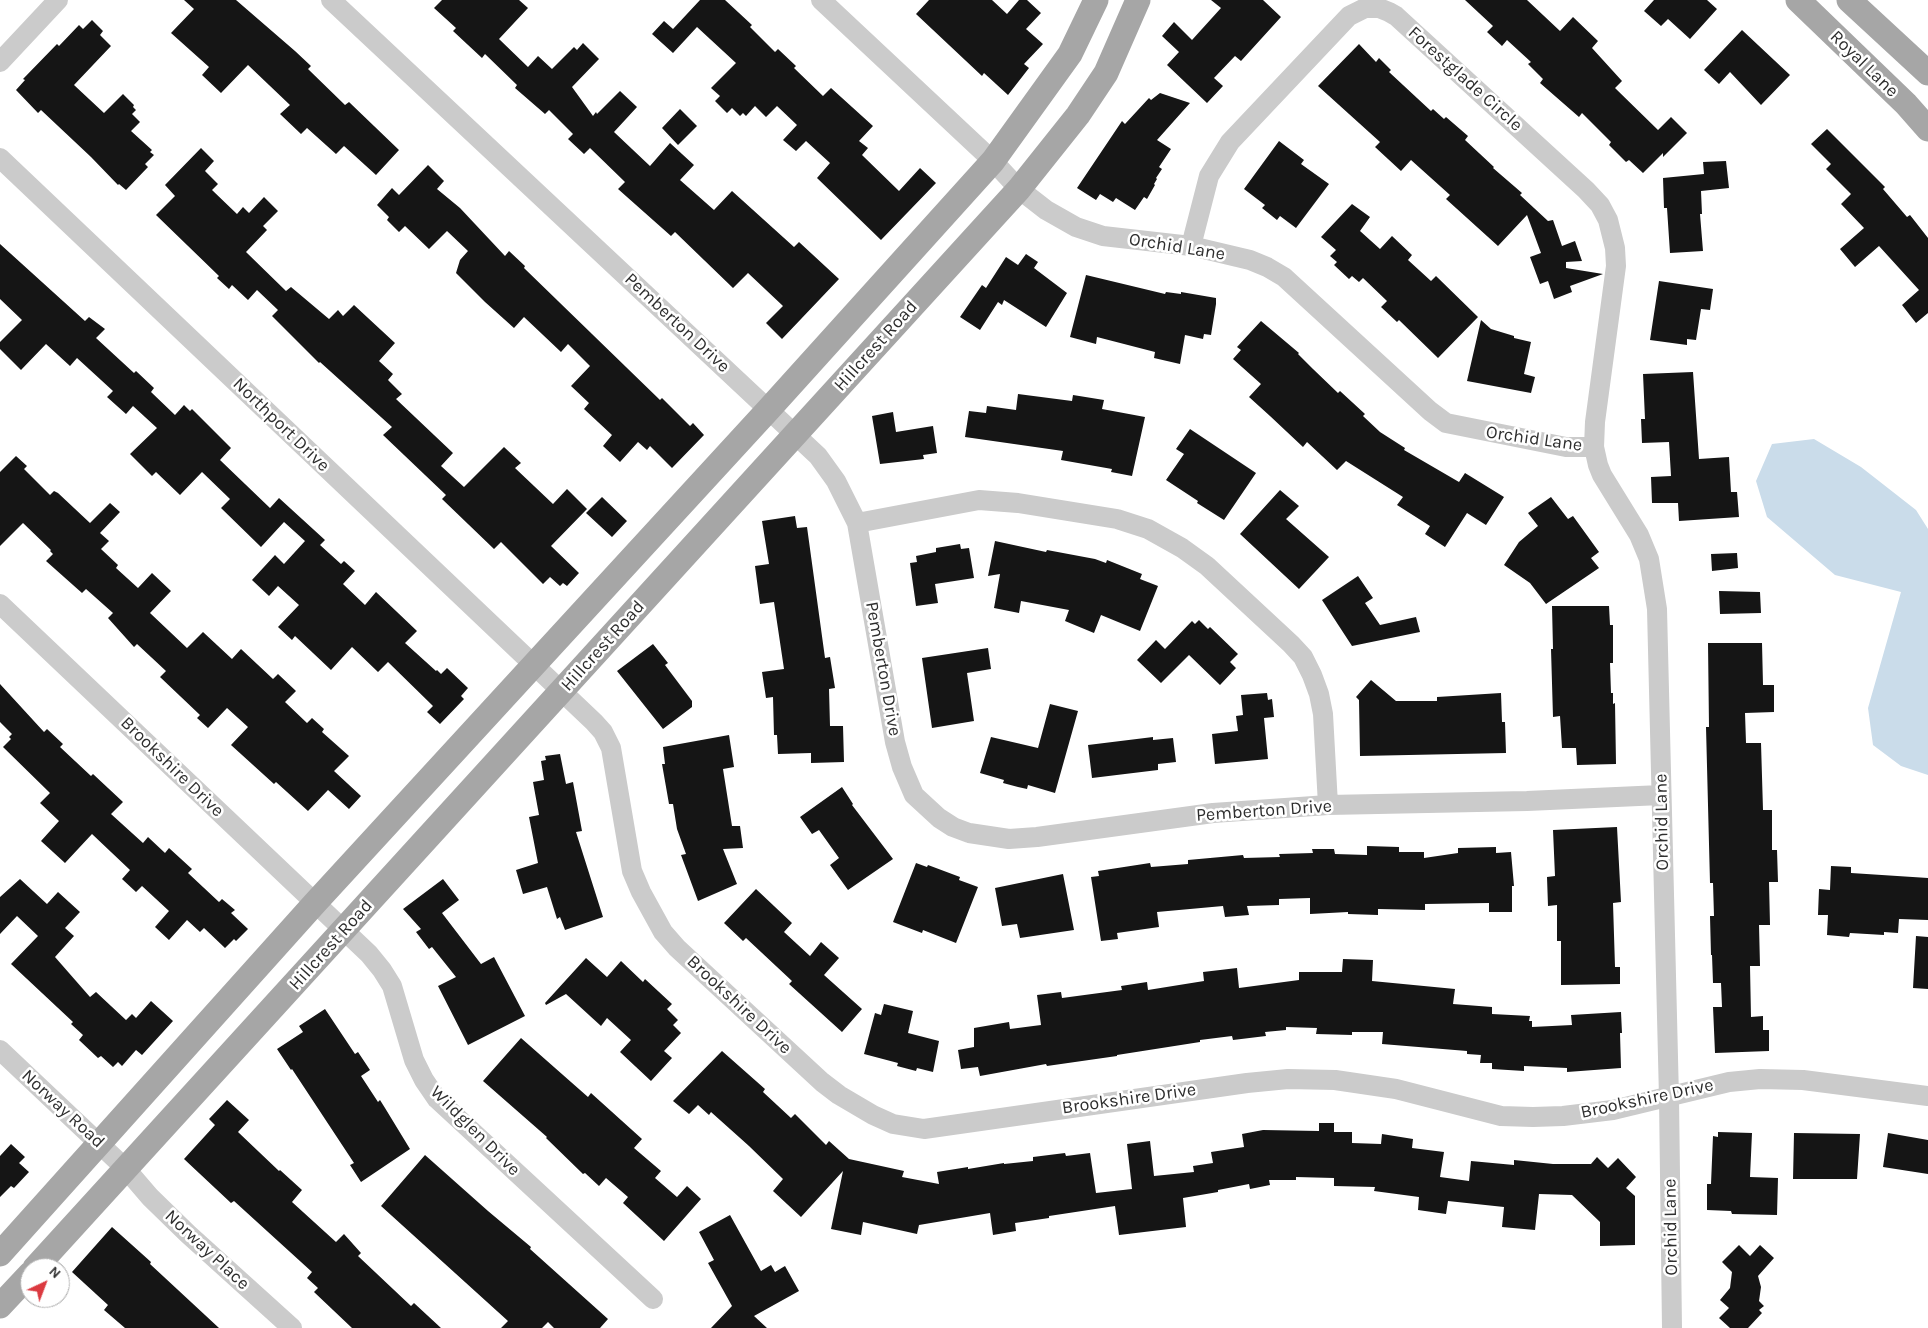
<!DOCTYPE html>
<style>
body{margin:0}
#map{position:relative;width:1928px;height:1328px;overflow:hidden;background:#fff;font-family:Karla,sans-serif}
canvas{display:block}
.north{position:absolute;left:20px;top:1258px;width:50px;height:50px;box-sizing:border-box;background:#fff;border:1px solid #ababab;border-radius:50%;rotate:43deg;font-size:14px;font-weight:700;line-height:20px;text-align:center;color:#2e2e2e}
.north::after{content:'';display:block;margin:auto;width:18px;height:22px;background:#db3a40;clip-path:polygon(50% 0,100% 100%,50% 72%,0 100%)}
</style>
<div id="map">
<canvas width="1928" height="1328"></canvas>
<div class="north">N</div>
</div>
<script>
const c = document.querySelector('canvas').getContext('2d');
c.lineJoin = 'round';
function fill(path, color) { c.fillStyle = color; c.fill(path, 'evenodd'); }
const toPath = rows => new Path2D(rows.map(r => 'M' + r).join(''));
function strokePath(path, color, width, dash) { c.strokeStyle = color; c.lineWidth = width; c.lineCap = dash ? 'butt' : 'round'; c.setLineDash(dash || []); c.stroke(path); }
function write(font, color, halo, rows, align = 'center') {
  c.font = font + ' Karla,sans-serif'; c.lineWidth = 5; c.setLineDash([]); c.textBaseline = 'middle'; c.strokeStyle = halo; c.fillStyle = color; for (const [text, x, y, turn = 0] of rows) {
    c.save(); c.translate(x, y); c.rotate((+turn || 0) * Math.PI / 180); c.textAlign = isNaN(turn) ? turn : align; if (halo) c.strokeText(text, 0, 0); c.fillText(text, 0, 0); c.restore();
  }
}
const water = toPath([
 [1814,439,1861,467,1916,510,1928,529,1928,775,1901,766,1873,745,1868,708,1901,592,1835,575,1767,517,1756,481,1772,444]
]);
const building = toPath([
 [184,0,236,0,295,51,311,66,308,69,345,105,349,102,399,150,376,175,344,146,336,154,307,128,301,134,280,114,290,105,248,65,221,93,202,75,209,67,171,33,194,9],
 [442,0,519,0,528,8,499,39,528,67,538,56,552,69,574,47,577,50,583,43,599,59,572,87,593,116,596,112,597,114,620,91,637,107,614,132,650,166,670,143,694,165,680,180,714,210,732,191,794,247,799,242,839,279,782,339,766,323,783,306,748,273,733,288,675,232,671,236,618,189,625,182,590,148,584,154,568,139,573,134,549,110,545,114,515,88,517,85,485,54,482,58,453,31,456,28,434,8],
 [700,0,725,0,752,25,750,27,775,52,778,49,796,66,794,68,823,96,831,88,873,126,859,141,868,148,862,155,899,191,920,168,936,183,881,240,817,178,830,163,806,141,796,151,783,140,797,125,777,106,766,117,755,106,746,116,743,113,740,116,732,108,727,113,715,101,720,96,711,88,736,63,697,27,673,53,652,34,664,21,673,29],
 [929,0,992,0,1007,14,1019,0,1027,0,1041,13,1026,29,1043,44,1024,64,1029,68,1008,95,984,73,982,76,916,14],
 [1211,0,1263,0,1281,17,1241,61,1235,56,1214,78,1223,86,1207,103,1167,65,1179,52,1162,36,1174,22,1192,40,1221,8],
 [1465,0,1527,0,1560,31,1573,17,1598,41,1592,48,1622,81,1615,88,1658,130,1671,117,1687,133,1663,157,1663,153,1643,173,1629,160,1626,162,1609,145,1611,142,1582,113,1579,117,1540,83,1543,79,1528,64,1531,62,1507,40,1502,46,1487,32,1493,26],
 [1654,0,1707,0,1717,9,1690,39,1668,19,1661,26,1644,11],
 [92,20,103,31,100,35,111,46,74,85,104,113,123,94,134,105,133,107,136,110,132,114,140,122,131,131,152,150,150,152,154,155,145,164,148,167,126,190,119,184,118,185,91,157,41,110,38,113,16,90,25,80,23,79,57,44,59,46,79,25,83,29],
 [1742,30,1790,75,1761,105,1730,72,1719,84,1704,70],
 [1359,44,1376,62,1379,58,1391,70,1389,72,1431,111,1433,109,1444,119,1446,117,1468,136,1465,140,1494,167,1493,168,1522,193,1520,195,1548,221,1553,220,1562,246,1575,241,1582,261,1566,262,1566,268,1603,274,1570,286,1572,292,1554,299,1548,281,1540,284,1530,257,1541,253,1527,215,1498,246,1446,199,1450,195,1411,160,1401,171,1375,147,1380,142,1318,86],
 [1160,93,1190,103,1157,140,1171,149,1159,167,1162,169,1156,178,1157,179,1154,184,1155,185,1147,199,1144,197,1135,210,1116,198,1113,202,1100,194,1096,200,1077,188,1122,121,1125,124,1149,98,1151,100],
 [680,109,697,126,678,145,662,128],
 [1827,129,1885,187,1883,189,1907,217,1910,215,1928,238,1928,313,1916,323,1902,305,1919,290,1879,246,1855,267,1840,249,1864,228,1841,204,1851,194,1826,169,1831,164,1811,144],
 [1279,141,1304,160,1301,164,1329,184,1296,228,1280,216,1277,220,1262,208,1265,205,1244,189],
 [201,148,214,161,205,171,218,184,212,190,237,214,243,207,249,213,264,197,278,211,263,226,267,230,246,252,286,291,291,287,329,319,338,310,343,316,354,305,395,343,379,361,393,374,388,380,402,394,396,399,453,453,441,466,464,487,504,447,521,463,515,468,553,504,567,489,587,509,551,546,579,573,567,586,563,583,560,586,550,577,543,584,501,542,494,549,442,499,446,495,383,435,392,427,320,362,319,363,272,316,278,310,257,290,248,300,232,285,229,289,217,278,219,276,156,215,175,196,165,185],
 [1726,161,1729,188,1701,191,1702,214,1700,214,1703,251,1670,253,1667,208,1664,208,1663,178,1704,174,1703,162],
 [428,165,444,181,437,189,460,208,505,256,509,251,525,266,524,268,660,400,662,398,690,426,693,423,704,435,672,468,650,446,647,450,638,442,620,462,603,446,612,435,584,409,589,403,571,386,590,366,568,344,561,352,524,317,514,328,485,302,456,273,460,260,468,251,447,231,429,249,405,226,399,232,387,220,389,217,377,205,392,188,399,195],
 [1352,204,1370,217,1360,231,1380,249,1392,236,1412,255,1408,260,1431,281,1436,276,1478,317,1438,358,1399,320,1397,322,1381,307,1387,301,1363,278,1359,282,1352,276,1349,279,1334,265,1337,262,1330,256,1336,250,1321,237],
 [0,244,85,321,89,317,105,329,96,338,134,373,136,371,154,388,151,392,175,415,184,405,190,411,192,409,231,448,220,460,270,508,279,498,325,540,320,545,341,564,344,561,355,571,343,584,365,605,376,592,417,631,405,643,436,671,437,670,441,674,447,668,468,688,461,696,464,699,440,724,427,712,433,706,388,662,378,672,352,647,331,670,295,636,292,640,278,627,299,605,278,586,269,596,252,580,275,555,284,564,305,541,284,522,261,547,221,508,230,499,202,472,180,495,156,472,152,476,130,454,157,428,133,406,126,414,107,397,113,391,77,358,70,366,46,344,21,370,0,349,0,342,22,320,0,299],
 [1026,254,1038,262,1034,268,1067,293,1046,327,1004,300,1002,305,998,302,980,330,960,317,982,285,986,288,1006,257,1018,265],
 [1086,275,1165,294,1166,292,1181,294,1181,292,1216,298,1216,304,1211,335,1204,334,1203,339,1185,335,1180,364,1154,358,1155,352,1097,337,1096,344,1070,337],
 [1659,281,1713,289,1710,310,1701,309,1696,340,1687,339,1687,345,1650,340],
 [1481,320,1491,329,1514,336,1514,338,1531,342,1524,374,1535,377,1531,393,1467,381],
 [1261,321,1299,353,1298,354,1313,369,1338,393,1340,391,1365,414,1363,416,1380,432,1405,448,1404,450,1459,482,1465,473,1504,497,1486,525,1467,513,1445,547,1425,534,1430,526,1397,505,1403,497,1346,461,1337,470,1307,442,1303,447,1270,416,1249,397,1261,384,1233,359,1241,350,1237,347],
 [1693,372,1699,459,1729,457,1731,492,1737,492,1739,517,1679,521,1678,503,1652,503,1651,477,1671,476,1669,442,1642,443,1641,419,1645,419,1643,374],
 [1018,394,1072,401,1073,395,1104,400,1102,409,1145,417,1132,476,1111,472,1112,469,1061,460,1063,451,965,437,969,411,986,413,987,406,1016,410],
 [893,412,896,432,933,426,937,453,923,455,924,459,880,464,872,416],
 [1190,429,1256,473,1224,520,1197,503,1198,501,1166,480,1184,454,1176,449],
 [16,456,27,466,24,469,50,495,54,491,58,493,90,523,110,503,120,512,100,533,109,541,101,549,118,565,116,568,138,588,152,573,171,591,150,613,187,648,203,632,232,659,241,649,273,679,278,674,296,691,285,702,307,723,312,718,324,729,322,732,349,756,334,771,361,796,349,809,328,790,308,811,276,782,274,784,231,745,248,727,227,708,208,728,197,718,200,715,160,677,166,671,137,644,134,647,108,618,113,613,86,589,82,593,46,561,53,554,50,551,51,550,23,523,0,546,0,472],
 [1280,490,1299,506,1286,519,1329,557,1299,589,1240,534],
 [602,497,627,521,612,537,586,513],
 [1551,497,1568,519,1573,516,1599,552,1591,558,1599,568,1546,604,1530,583,1504,565,1519,542,1538,526,1528,513],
 [795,516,797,528,807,527,825,658,830,657,835,688,829,689,830,726,843,726,844,762,811,763,811,753,778,754,777,735,774,735,773,697,766,698,762,672,784,669,774,602,760,604,755,566,769,564,762,521],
 [995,541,1046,552,1047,550,1095,559,1106,563,1107,560,1142,574,1140,579,1158,586,1140,631,1101,615,1094,633,1065,621,1069,610,1021,601,1019,613,994,608,1000,574,988,576],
 [960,544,961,549,969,548,974,578,935,584,938,603,916,606,910,563,917,562,916,556,936,552,936,548],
 [1737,553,1738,568,1712,571,1711,554],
 [1358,576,1373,598,1365,603,1380,625,1416,617,1420,632,1352,646,1322,600],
 [1719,591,1760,592,1761,613,1720,614],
 [1552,606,1609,606,1610,625,1613,625,1613,663,1610,663,1611,693,1613,693,1613,704,1615,703,1616,764,1577,765,1576,748,1562,748,1560,716,1553,717,1551,649,1553,649],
 [1199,620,1208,629,1210,627,1238,654,1230,662,1236,668,1220,685,1189,655,1161,683,1137,660,1156,640,1165,649,1192,621,1195,624],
 [1708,643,1762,643,1763,685,1774,685,1774,712,1745,713,1746,743,1761,743,1763,810,1772,810,1772,850,1777,850,1778,882,1769,882,1770,925,1759,925,1760,966,1750,966,1751,1017,1763,1016,1763,1030,1769,1030,1769,1051,1715,1053,1713,1007,1722,1007,1721,983,1713,983,1712,955,1711,955,1710,916,1714,916,1713,883,1710,883,1706,727,1709,727],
 [653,644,668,663,665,665,692,701,692,707,663,729,617,671],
 [988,648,991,669,967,673,974,721,932,728,922,658],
 [1371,680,1396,701,1437,701,1437,697,1501,693,1502,722,1505,722,1506,753,1360,756,1359,700,1356,697],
 [0,684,44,732,47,729,63,744,60,747,91,776,93,774,123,802,111,814,143,843,148,837,165,853,169,848,192,869,188,873,219,902,222,899,235,910,231,913,248,929,236,941,234,939,225,948,204,928,200,932,187,920,169,940,155,927,169,911,142,886,136,892,122,879,130,870,92,834,65,863,41,841,59,821,40,803,50,793,3,747,11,739,9,737,12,734,0,722],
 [1267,693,1268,700,1272,699,1274,717,1264,718,1268,759,1215,764,1212,734,1238,731,1236,716,1243,715,1241,695],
 [1050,704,1078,711,1055,793,1028,785,1027,789,1018,787,1003,783,1004,780,980,773,991,737,1038,748],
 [729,735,734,767,723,769,732,826,740,826,743,848,723,849,737,884,698,901,681,855,686,854,677,829,673,804,669,804,662,764,665,764,663,747],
 [1153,737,1153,740,1173,738,1176,762,1158,764,1158,770,1092,778,1088,745],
 [560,754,566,784,573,782,582,831,576,832,603,917,565,930,560,917,557,919,547,887,523,894,516,870,538,863,529,817,539,815,533,782,544,780,541,761,546,760,545,756],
 [842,787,853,804,852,805,893,859,848,890,830,865,839,858,819,830,812,834,800,817],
 [1617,827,1621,902,1613,903,1615,967,1620,967,1620,984,1561,985,1561,941,1557,941,1557,905,1548,906,1547,877,1555,876,1553,830],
 [1367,846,1399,847,1399,852,1424,852,1424,858,1458,853,1458,848,1496,847,1496,853,1511,852,1514,886,1512,886,1512,912,1489,912,1489,903,1425,904,1425,910,1378,909,1378,915,1348,914,1348,912,1310,914,1310,898,1279,899,1279,905,1247,906,1249,915,1225,917,1223,906,1157,912,1159,927,1117,933,1118,939,1101,941,1091,877,1099,876,1098,871,1150,863,1151,867,1188,864,1188,860,1243,855,1244,858,1280,857,1279,854,1313,853,1312,849,1334,849,1335,854,1367,855],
 [916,863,927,867,928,865,960,877,959,880,978,887,956,943,923,930,922,933,893,922],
 [1831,866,1851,867,1851,873,1928,878,1928,920,1899,919,1898,933,1884,932,1884,935,1850,933,1849,937,1827,935,1828,915,1818,915,1819,889,1830,890],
 [1063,874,1074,930,1020,938,1017,924,1002,926,995,888],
 [20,879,47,904,58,892,80,912,65,928,74,936,55,957,90,997,96,992,126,1020,132,1014,136,1018,151,1001,173,1021,142,1055,136,1050,122,1066,118,1062,113,1067,101,1056,98,1058,79,1040,83,1035,71,1024,73,1022,11,964,38,936,17,916,0,934,0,897],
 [443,879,459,900,442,913,481,964,494,957,525,1016,468,1045,438,986,456,977,432,947,429,949,416,932,421,929,403,909],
 [756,889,792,923,784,932,810,956,821,942,839,958,824,975,862,1009,842,1032,789,984,792,981,746,938,743,941,724,923],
 [1916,936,1928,937,1928,989,1913,988],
 [586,958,607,977,621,961,643,982,645,979,672,1004,667,1009,678,1020,673,1025,681,1033,664,1051,672,1058,651,1081,620,1052,631,1040,607,1018,601,1026,566,994,546,1005,545,1003],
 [1343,959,1373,960,1372,981,1455,989,1453,1004,1492,1007,1492,1014,1530,1016,1529,1021,1532,1021,1532,1027,1572,1025,1571,1015,1621,1012,1622,1033,1620,1033,1621,1068,1567,1072,1567,1068,1524,1066,1524,1071,1492,1069,1492,1063,1480,1063,1481,1055,1467,1054,1467,1051,1382,1044,1383,1032,1352,1032,1352,1035,1316,1034,1317,1028,1286,1027,1286,1030,1265,1032,1266,1036,1233,1040,1232,1036,1200,1040,1200,1042,1117,1055,1117,1056,1047,1066,1046,1064,980,1076,978,1067,961,1069,958,1050,974,1047,974,1028,1009,1022,1010,1029,1041,1025,1037,995,1061,992,1062,998,1122,990,1121,986,1147,982,1148,990,1204,981,1203,972,1237,968,1239,988,1299,980,1299,972,1342,972],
 [884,1004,913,1011,908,1033,939,1041,933,1072,917,1068,916,1071,897,1066,898,1063,864,1054,875,1013,881,1015],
 [325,1009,355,1054,358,1052,370,1070,361,1076,378,1102,380,1100,385,1108,410,1149,361,1182,350,1165,354,1163,292,1069,291,1070,277,1049,303,1032,299,1026],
 [521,1038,588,1097,591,1093,642,1139,634,1148,661,1171,655,1178,677,1197,687,1186,701,1199,664,1241,623,1203,628,1197,606,1178,599,1186,585,1173,583,1174,546,1138,547,1137,483,1081],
 [722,1051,765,1089,763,1092,791,1118,795,1114,826,1145,829,1141,849,1159,904,1171,902,1177,939,1184,937,1172,968,1167,968,1169,1004,1163,1004,1164,1033,1161,1033,1157,1065,1153,1066,1156,1090,1153,1096,1193,1132,1189,1127,1144,1150,1141,1154,1176,1194,1172,1193,1166,1213,1163,1211,1152,1244,1147,1242,1134,1263,1130,1319,1131,1319,1123,1334,1123,1334,1132,1352,1132,1352,1143,1381,1144,1382,1134,1413,1139,1412,1148,1444,1152,1440,1177,1469,1181,1471,1161,1514,1165,1514,1160,1553,1164,1591,1164,1597,1157,1608,1168,1618,1158,1636,1177,1626,1188,1635,1196,1635,1245,1600,1246,1600,1222,1572,1195,1539,1194,1535,1230,1502,1227,1504,1207,1448,1201,1446,1214,1418,1210,1419,1197,1374,1191,1375,1187,1334,1186,1334,1178,1296,1177,1296,1180,1269,1180,1270,1185,1250,1189,1249,1184,1218,1190,1218,1192,1183,1198,1186,1227,1119,1235,1115,1206,1049,1216,1049,1218,1015,1223,1016,1231,993,1235,990,1213,919,1225,917,1234,863,1222,861,1235,831,1229,843,1171,801,1217,773,1191,783,1179,749,1146,711,1112,709,1115,698,1105,689,1114,673,1101],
 [227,1100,249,1120,238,1132,279,1171,280,1170,302,1190,292,1202,336,1242,344,1234,361,1253,358,1256,411,1306,414,1303,441,1328,352,1328,314,1292,318,1288,307,1278,312,1272,234,1201,231,1203,184,1159,215,1125,209,1119],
 [1718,1132,1752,1133,1750,1177,1778,1178,1777,1215,1732,1214,1731,1211,1707,1210,1707,1184,1711,1184,1713,1136,1718,1137],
 [1794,1133,1860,1134,1857,1179,1793,1179],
 [1888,1133,1928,1140,1928,1174,1883,1167],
 [11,1144,25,1157,19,1163,29,1172,14,1188,11,1186,0,1197,0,1156],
 [425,1155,488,1211,531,1247,530,1249,608,1319,600,1328,554,1328,548,1322,542,1328,501,1328,508,1321,381,1206],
 [730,1215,761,1271,771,1265,775,1272,785,1266,799,1291,754,1316,767,1328,711,1328,732,1306,708,1263,714,1260,699,1232],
 [112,1227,151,1262,150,1264,219,1328,125,1328,104,1310,108,1305,72,1272],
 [1739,1245,1750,1256,1760,1245,1774,1258,1758,1276,1761,1287,1759,1301,1764,1306,1759,1310,1762,1313,1748,1328,1730,1328,1719,1318,1729,1308,1720,1300,1730,1288,1732,1272,1722,1262]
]);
const minor = toPath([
 [331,0,818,456,836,481,857,523,895,742,902,767,914,795,939,818,953,827,969,833,1009,839,1037,837,1213,813,1328,805,1527,801,1661,795],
 [821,0,993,161,1019,189,1046,210,1076,227,1103,236,1191,246,1250,260,1267,267,1284,277,1430,411,1446,423,1566,447,1594,447,1598,465,1602,475,1639,535,1649,559,1657,609,1669,1098,1672,1328],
 [0,62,58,0],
 [0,158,594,722,603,732,611,748,632,871,641,892,663,932,677,948,822,1082,839,1095,873,1115,893,1124,924,1129,1247,1083,1288,1079,1335,1080,1396,1089,1501,1116,1533,1117,1563,1116,1613,1110,1729,1082,1760,1079,1803,1080,1928,1096],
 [1191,246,1209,176,1230,142,1349,16,1365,8,1379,8,1389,12,1396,16,1586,190,1600,205,1608,220,1615,248,1616,266,1595,422,1594,447],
 [857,523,979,500,1018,503,1117,519,1148,529,1182,548,1207,566,1291,644,1303,657,1312,675,1319,694,1323,714,1328,805],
 [0,604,369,954,382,970,392,986,414,1060,424,1080,437,1099,653,1299],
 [0,1050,126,1169,150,1197,188,1234,292,1328]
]);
const major = toPath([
 [1798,0,1906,104,1928,129],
 [1849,0,1928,73],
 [0,1254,315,903,769,409,993,161,1070,54,1096,0],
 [35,1268,1019,189,1078,115,1106,73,1138,0],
 [0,1306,30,1274]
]);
const streetNames = [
 ["Royal Lane",1864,64,44],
 ["Forestglade Circle",1465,79,42],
 ["Orchid Lane",1177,247,9],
 ["Pemberton Drive",677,323,43],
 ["Hillcrest Road",876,346,-48],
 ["Northport Drive",281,425,44],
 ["Orchid Lane",1534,439,8],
 ["Hillcrest Road",603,646,-48],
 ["Pemberton Drive",883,669,80],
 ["Brookshire Drive",172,767,44],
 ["Pemberton Drive",1264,811,-4],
 ["Orchid Lane",1662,822,-91],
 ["Hillcrest Road",331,945,-48],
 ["Brookshire Drive",739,1005,43],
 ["Brookshire Drive",1129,1099,-8],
 ["Brookshire Drive",1647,1099,-12],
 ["Norway Road",63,1109,43],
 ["Wildglen Drive",475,1131,45],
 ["Orchid Lane",1671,1227,-91],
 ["Norway Place",207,1250,43]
];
fill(water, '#cadcea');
fill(building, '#151515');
strokePath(minor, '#cbcbcb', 20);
strokePath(major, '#a6a6a6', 25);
write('18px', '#2e2e2e', '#fff', streetNames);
</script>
